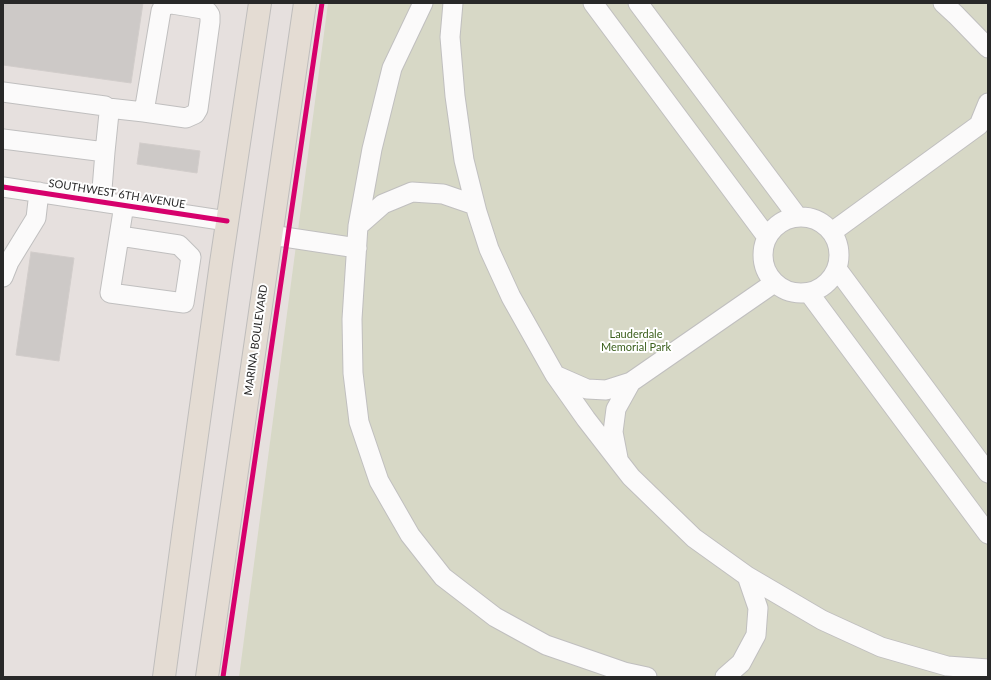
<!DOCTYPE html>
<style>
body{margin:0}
#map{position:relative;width:991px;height:680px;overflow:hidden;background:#e6e0de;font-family:Lato,sans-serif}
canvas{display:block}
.frame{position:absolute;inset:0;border:4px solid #282828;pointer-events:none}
</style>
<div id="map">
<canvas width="991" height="680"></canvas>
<div class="frame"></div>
</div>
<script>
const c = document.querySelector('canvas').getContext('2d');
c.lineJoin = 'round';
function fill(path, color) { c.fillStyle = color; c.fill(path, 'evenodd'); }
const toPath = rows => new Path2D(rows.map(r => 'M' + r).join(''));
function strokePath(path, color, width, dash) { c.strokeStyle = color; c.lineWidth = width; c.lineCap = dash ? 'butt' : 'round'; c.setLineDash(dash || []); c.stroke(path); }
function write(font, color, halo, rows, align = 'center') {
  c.font = font + ' Lato,sans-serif'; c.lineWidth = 4; c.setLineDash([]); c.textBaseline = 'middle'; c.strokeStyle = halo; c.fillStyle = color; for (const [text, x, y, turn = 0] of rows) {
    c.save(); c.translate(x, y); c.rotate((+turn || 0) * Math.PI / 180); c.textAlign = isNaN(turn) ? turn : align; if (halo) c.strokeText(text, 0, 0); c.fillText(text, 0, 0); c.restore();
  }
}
const cemetery = toPath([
 [328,3,988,3,988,677,239,677]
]);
const building = toPath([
 [3,3,143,3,131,83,3,65,3,3],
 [140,143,200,151,197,173,137,164,140,143],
 [31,252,74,258,59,361,16,355,31,252]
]);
const minor = toPath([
 [453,3,450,37,455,96,464,160,477,212,489,249,511,297,555,375,586,419,631,477,694,538,747,576,822,620,881,647,947,666,988,669],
 [593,3,767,237],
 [638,3,797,216],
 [943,3,956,15,988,48],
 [3,92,105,106,108,108,109,113,105,152],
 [108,108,144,112,161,11,163,7,167,5,172,4,203,9,208,12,210,15,210,22,198,109,195,114,186,118,144,112],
 [3,139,105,152,101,202],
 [3,187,227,221],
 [475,205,443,194,412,192,383,204,358,226,352,319,353,373,359,422,379,481,410,535,443,577,495,617,546,645,624,672,647,677],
 '763 255a38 38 0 1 1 76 0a38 38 0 1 1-76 0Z',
 [358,226,372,149,392,68,423,3],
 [832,232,979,125,988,103],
 [271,235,357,248],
 [120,236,179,245,191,257,184,303,110,293,124,205],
 [837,269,988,473],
 [3,277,9,262,36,218,39,192],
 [809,293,988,534],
 [555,375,587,389,606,390,631,382,774,283],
 [618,458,613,432,616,409,631,382],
 [725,677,741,663,756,635,758,608,747,576]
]);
const major = toPath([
 [164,677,184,528,221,263,260,3],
 [207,677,305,3]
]);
const cycleway = toPath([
 [3,187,227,221],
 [223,677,322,3]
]);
const streetNames = [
 ["SOUTHWEST 6TH AVENUE",117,194,9],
 ["MARINA BOULEVARD",256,340,-82]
];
const parkNames = [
 ["Lauderdale",636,334],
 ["Memorial Park",636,347]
];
fill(cemetery, '#d7d8c6');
fill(building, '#cdc9c7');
strokePath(building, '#d1ccca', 1);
strokePath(minor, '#c0bfbf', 21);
strokePath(major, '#bfbdbc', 24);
strokePath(minor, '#fbfafa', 19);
strokePath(major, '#e4dcd3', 22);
strokePath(cycleway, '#d6006c', 5);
write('11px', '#282828', '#fff', streetNames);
write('11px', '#3c601d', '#fff', parkNames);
</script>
